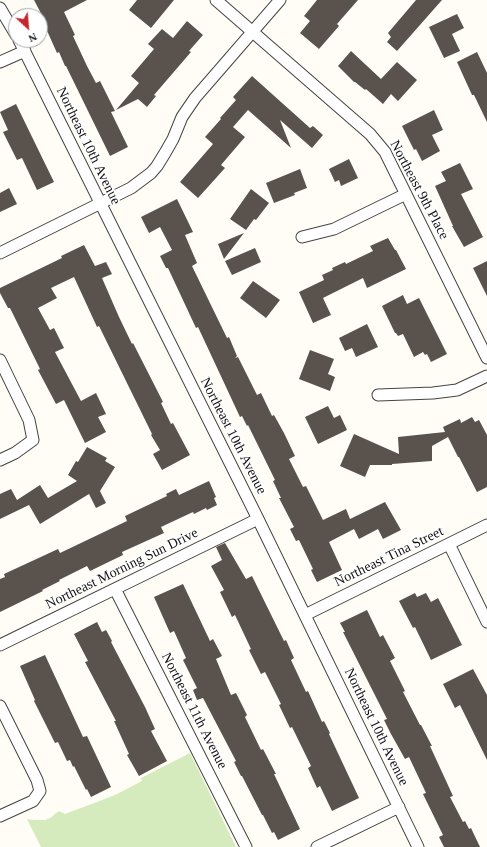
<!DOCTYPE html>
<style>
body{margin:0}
#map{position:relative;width:487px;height:847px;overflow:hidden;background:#fffdf5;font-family:"Times New Roman",serif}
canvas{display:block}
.north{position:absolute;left:8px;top:8px;width:40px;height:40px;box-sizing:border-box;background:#fff;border:1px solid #a0a0a0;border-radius:50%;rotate:154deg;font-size:11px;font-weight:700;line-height:16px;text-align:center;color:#111}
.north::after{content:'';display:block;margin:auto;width:14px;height:18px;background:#c4262e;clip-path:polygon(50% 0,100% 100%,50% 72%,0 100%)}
</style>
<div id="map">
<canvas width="487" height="847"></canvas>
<div class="north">N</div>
</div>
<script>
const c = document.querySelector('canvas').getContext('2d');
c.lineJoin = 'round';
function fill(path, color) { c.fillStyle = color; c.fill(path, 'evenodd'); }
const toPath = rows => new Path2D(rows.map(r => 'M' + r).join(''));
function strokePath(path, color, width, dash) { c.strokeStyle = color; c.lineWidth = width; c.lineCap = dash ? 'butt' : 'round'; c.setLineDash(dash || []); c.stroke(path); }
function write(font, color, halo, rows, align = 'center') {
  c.font = font + ' "Times New Roman",serif'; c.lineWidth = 4; c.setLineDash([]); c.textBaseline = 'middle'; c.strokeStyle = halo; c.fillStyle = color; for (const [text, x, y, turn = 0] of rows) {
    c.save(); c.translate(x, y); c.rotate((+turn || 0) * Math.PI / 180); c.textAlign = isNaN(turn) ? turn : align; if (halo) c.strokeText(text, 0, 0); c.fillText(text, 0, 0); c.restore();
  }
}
const green = toPath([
 [190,753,236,847,41,847,27,819,33,820,45,820,50,818,59,811,65,814,89,805,115,795,142,781,141,778]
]);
const building = toPath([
 [34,0,87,0,64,12,75,35,73,36,87,66,96,83,100,81,115,111,111,112,128,147,110,156,66,66,65,66,59,52,57,53,44,24,46,23],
 [137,0,174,0,151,28,129,10],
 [317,0,358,0,337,24,339,26,319,49,300,33,310,21,304,16],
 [416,0,442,0,397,51,387,42,391,37,388,33],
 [457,14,464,28,452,34,460,51,444,58,429,27],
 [187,21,203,35,189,51,191,52,154,95,156,96,147,107,138,99,116,110,139,83,131,76,154,49,148,44,162,29,173,38],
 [351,51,381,79,397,62,417,80,398,101,391,94,383,104,366,89,365,90,355,82,354,82,338,66],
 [477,52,487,73,487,122,474,95,472,95,457,62],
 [252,76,310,128,313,126,323,135,312,148,280,120,291,148,248,110,233,127,245,137,221,165,225,168,198,198,180,182,213,144,205,137,221,119,220,118,236,100,233,97],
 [16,104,54,182,37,190,22,158,17,160,3,132,8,130,0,112],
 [434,110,443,130,432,135,440,151,422,161,416,149,414,150,402,126],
 [349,159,358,178,341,186,339,180,335,182,329,169],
 [460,163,473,189,461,194,483,237,464,247,452,226,453,226,435,186,446,181,441,172],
 [300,169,307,188,294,193,295,195,274,203,266,183],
 [9,188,17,204,0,212,0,193],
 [251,189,269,203,256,220,254,219,246,230,230,219],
 [177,199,193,232,185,235,197,263,192,266,227,338,229,337,237,356,235,358,238,357,257,395,261,393,272,416,274,415,284,433,295,456,289,459,303,487,306,486,323,520,346,509,350,519,385,502,401,530,383,539,378,529,359,539,354,529,329,542,342,570,317,582,311,570,313,569,299,540,296,541,290,529,294,527,279,498,281,498,273,481,275,480,248,425,247,426,242,416,240,417,198,327,196,328,168,268,166,268,160,256,172,250,160,227,149,233,141,217],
 [244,233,224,259,218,244],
 [388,238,395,250,396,250,406,269,367,288,363,278,323,298,331,315,313,323,299,292,324,280,322,275,333,270,332,268,345,262,346,264,373,251,370,246],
 [84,245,95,266,106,262,112,274,102,278,119,317,132,344,133,343,163,402,161,403,171,424,173,423,190,455,162,470,153,454,160,450,151,435,152,434,99,326,97,327,74,277,51,288,57,298,38,308,50,330,54,328,64,348,55,352,81,401,96,393,106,414,98,417,106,432,85,443,64,400,56,404,38,370,40,369,10,308,8,308,0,293,0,288,62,258,61,256],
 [255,248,261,262,232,275,225,261],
 [487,261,487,296,473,268],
 [253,281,280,300,266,318,240,298],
 [403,295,407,304,419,298,447,354,431,362,427,354,425,355,423,352,414,357,403,334,398,336,396,333,395,333,382,306],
 [367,324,378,347,356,357,352,348,345,351,339,338],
 [310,350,334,359,328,374,335,377,330,391,299,379],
 [328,406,334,418,340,415,347,430,318,444,305,417],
 [472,417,475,422,479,420,487,435,487,487,477,492,459,457,458,457,448,437,432,446,432,461,392,464,392,465,370,465,365,477,340,466,354,434,399,454,398,437,445,432,443,427,460,419,461,423],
 [87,447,107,458,105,461,115,467,100,491,106,503,96,508,89,494,40,524,29,505,0,519,0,494,11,489,17,500,40,485,48,498,77,481,68,475,76,461,78,462],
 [209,481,216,497,214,498,217,505,207,510,206,508,194,514,193,512,161,527,164,533,122,552,123,555,90,571,87,566,59,580,60,581,42,590,43,591,0,612,0,579,5,577,4,574,58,549,60,553,127,521,125,516,167,496,166,494,176,489,179,495],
 [225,543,246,579,252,576,284,641,286,640,294,658,291,660,306,692,308,691,322,722,324,721,330,733,329,734,359,798,332,811,320,786,317,788,308,768,311,766,292,727,290,728,279,705,281,704,265,672,261,674,249,650,251,649,235,615,232,617,220,592,224,590,211,566,222,560,216,547],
 [183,584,210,641,213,639,222,656,216,659,231,695,236,693,247,715,245,717,261,750,263,749,276,774,274,774,300,829,278,840,274,832,272,833,263,815,262,815,242,776,241,776,234,762,236,761,203,698,197,700,193,690,197,688,183,660,186,658,174,631,170,633,154,597],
 [415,593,417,597,426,593,431,602,438,598,462,645,431,660,415,627,413,628,399,601],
 [367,610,380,637,383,635,395,658,390,661,405,691,403,692,420,725,421,725,432,746,430,746,453,796,450,797,463,822,465,821,469,829,471,828,480,847,444,847,439,837,443,835,423,794,426,793,409,757,405,759,391,734,384,720,387,719,343,632,345,632,340,623],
 [97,622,102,632,106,630,112,641,111,642,145,707,155,729,151,731,167,761,139,776,127,755,129,754,114,721,116,721,85,662,88,661,74,634],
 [45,655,83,737,87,736,111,787,91,797,87,789,86,790,74,766,73,767,70,760,67,761,58,742,55,743,34,701,35,700,20,666],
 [473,669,487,695,487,760,460,705,455,708,443,684]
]);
const minor = toPath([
 [216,0,370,134,385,152,487,358],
 [0,8,16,35],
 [19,40,258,519,418,847],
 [0,62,25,51],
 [302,237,334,229,406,194],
 [0,253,131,188,151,173,157,166,165,153,173,139,182,117,195,98,280,0],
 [0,360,29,420,33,440,15,453,0,460],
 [378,395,433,393,457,390,487,376],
 [449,544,487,622],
 [115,589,246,847],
 [305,615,487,525],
 [0,645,258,519],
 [0,706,37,780,40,791,33,801,0,816],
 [317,847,399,807]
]);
const streetNames = [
 ["Northeast 10th Avenue",88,146,64],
 ["Northeast 9th Place",419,190,62],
 ["Northeast 10th Avenue",233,436,63],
 ["Northeast Tina Street",389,557,-26],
 ["Northeast Morning Sun Drive",122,569,-26],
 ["Northeast 11th Avenue",194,711,63],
 ["Northeast 10th Avenue",376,727,64]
];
fill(green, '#d5ebbd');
fill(building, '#5a524d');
strokePath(minor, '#444', 13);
strokePath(minor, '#fff', 11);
write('14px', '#111', '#fff', streetNames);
</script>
